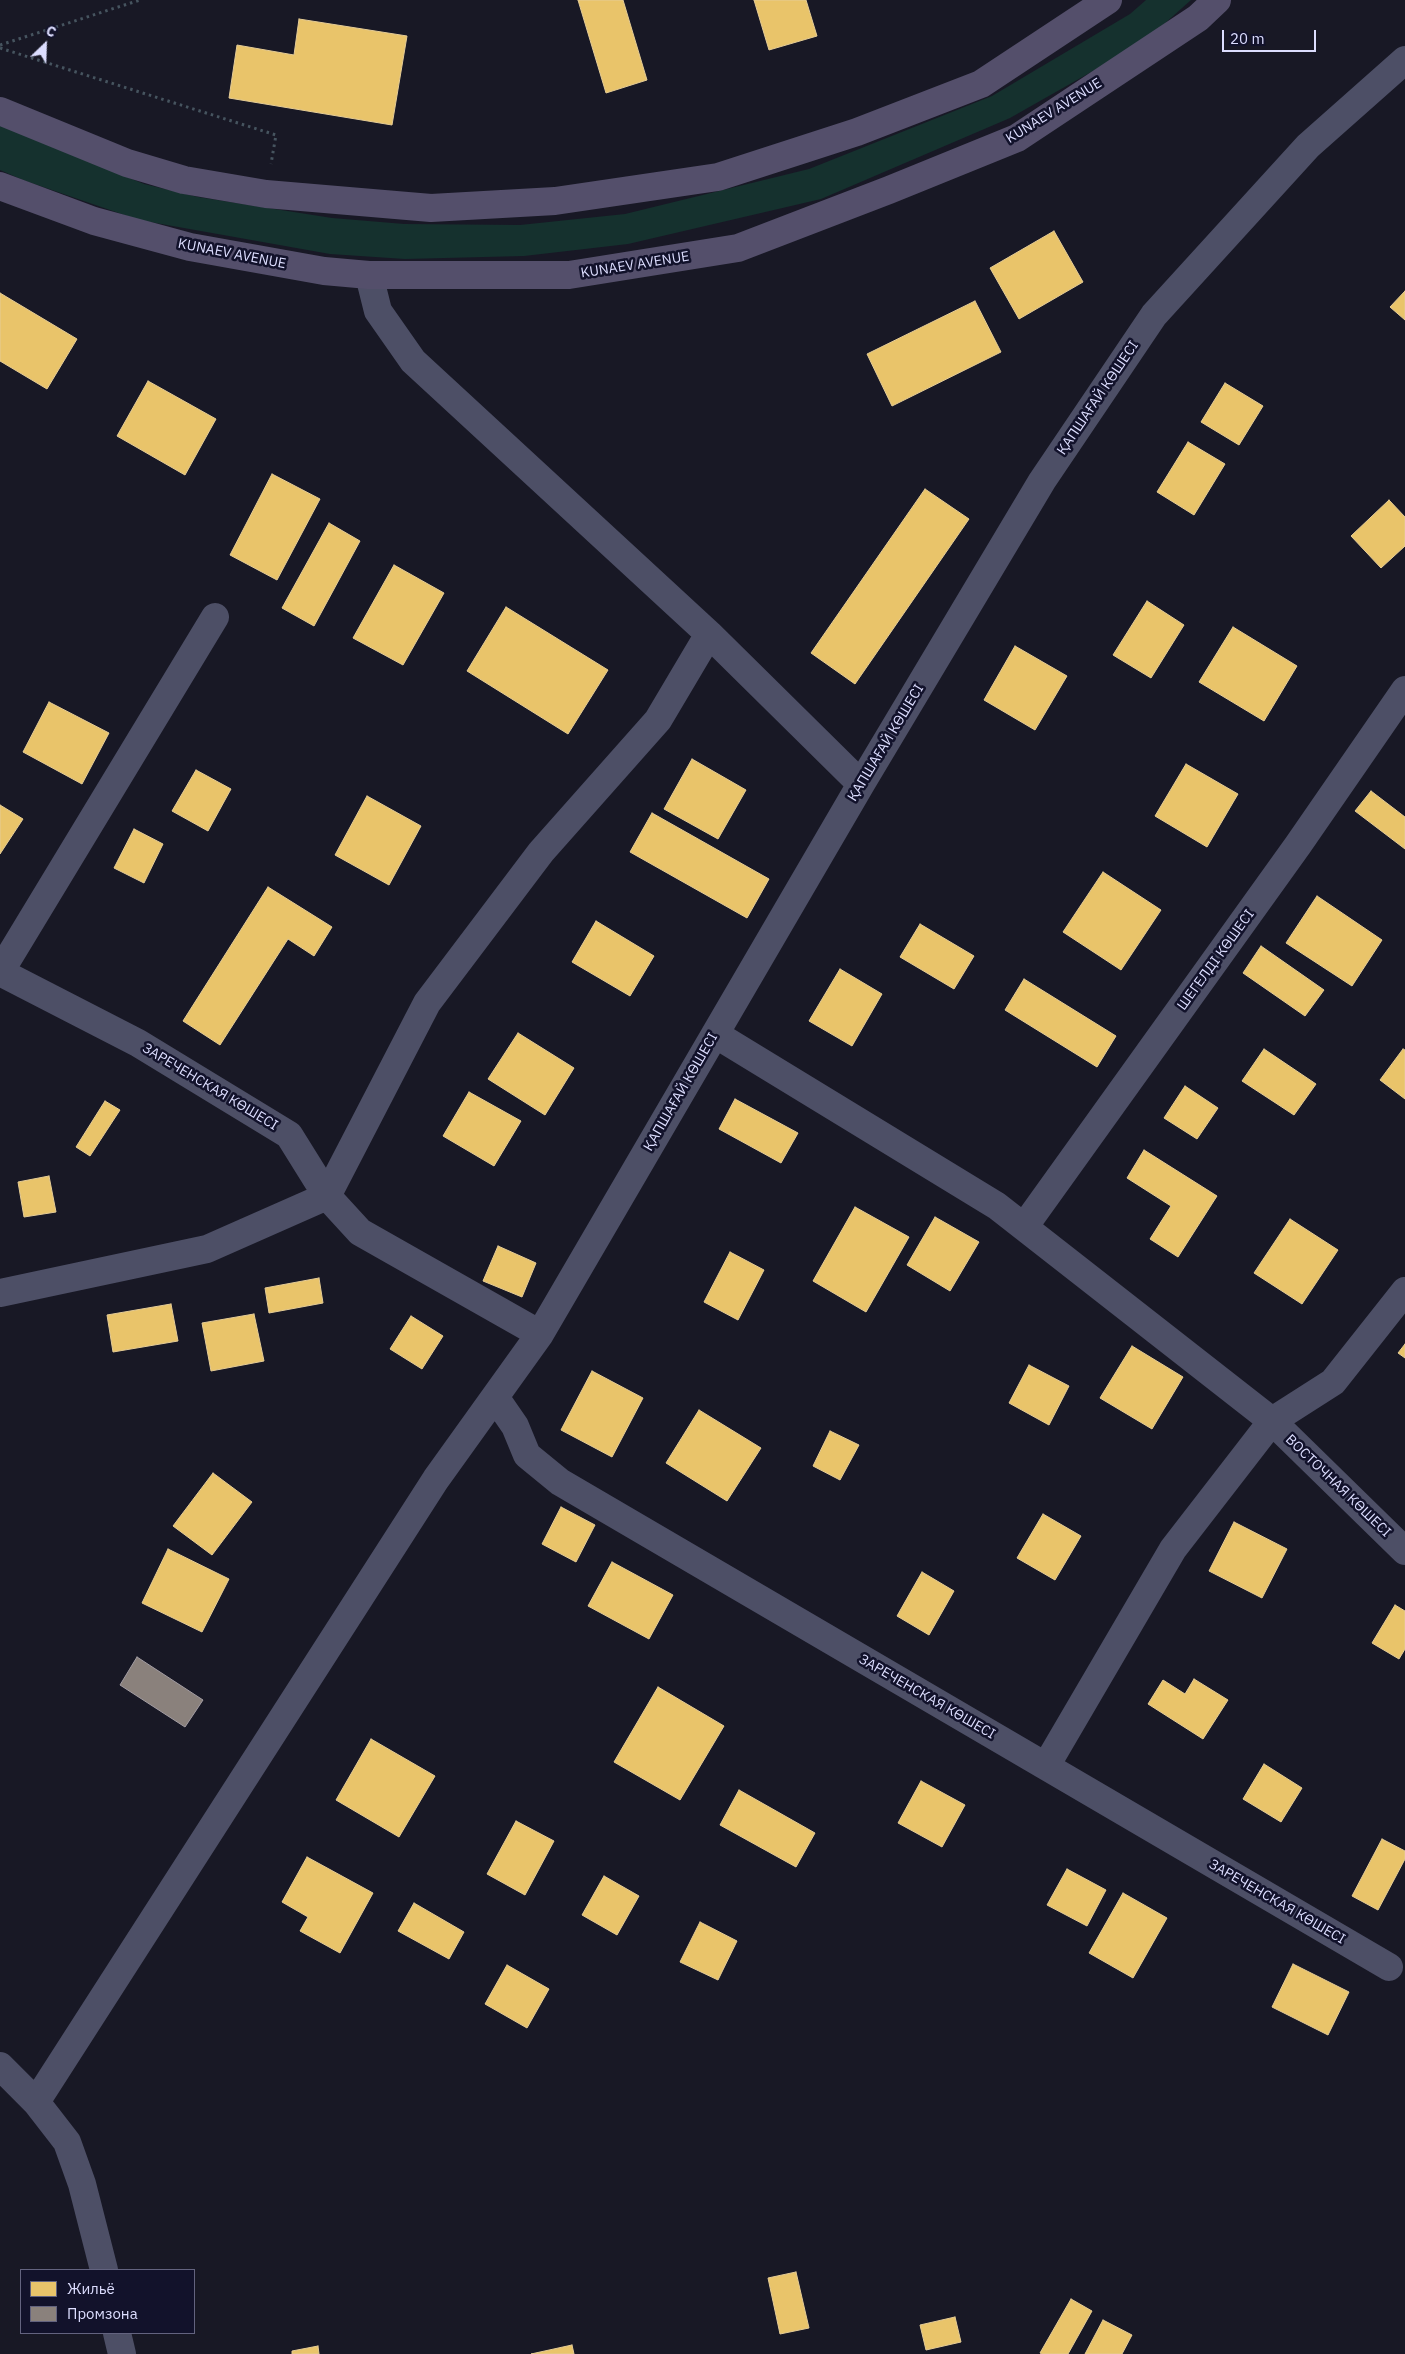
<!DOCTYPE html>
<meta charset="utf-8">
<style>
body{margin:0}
#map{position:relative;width:1405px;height:2354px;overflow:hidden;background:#181825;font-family:"IBM Plex Sans",sans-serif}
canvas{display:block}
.legend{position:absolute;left:20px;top:2269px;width:175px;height:65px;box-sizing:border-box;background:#12122b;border:1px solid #63637f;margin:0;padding:6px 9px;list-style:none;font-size:15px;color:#dcddfe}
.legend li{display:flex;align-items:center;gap:10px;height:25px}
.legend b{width:25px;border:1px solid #63637f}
.north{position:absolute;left:20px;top:20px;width:50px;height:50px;-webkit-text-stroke:4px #12122b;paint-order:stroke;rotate:24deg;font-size:14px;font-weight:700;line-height:20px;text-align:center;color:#dcddfe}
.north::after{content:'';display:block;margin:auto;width:18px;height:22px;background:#dcddfe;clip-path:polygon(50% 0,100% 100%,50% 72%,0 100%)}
.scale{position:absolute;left:1222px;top:30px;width:94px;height:22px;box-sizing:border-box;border:2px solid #dcddfe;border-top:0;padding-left:6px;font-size:15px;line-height:18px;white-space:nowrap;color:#dcddfe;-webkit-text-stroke:4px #12122b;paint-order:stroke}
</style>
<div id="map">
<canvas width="1405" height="2354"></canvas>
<ul class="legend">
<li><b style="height:14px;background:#e9c46a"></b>Жильё</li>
<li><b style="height:14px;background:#8a817c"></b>Промзона</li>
</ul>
<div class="north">С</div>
<div class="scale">20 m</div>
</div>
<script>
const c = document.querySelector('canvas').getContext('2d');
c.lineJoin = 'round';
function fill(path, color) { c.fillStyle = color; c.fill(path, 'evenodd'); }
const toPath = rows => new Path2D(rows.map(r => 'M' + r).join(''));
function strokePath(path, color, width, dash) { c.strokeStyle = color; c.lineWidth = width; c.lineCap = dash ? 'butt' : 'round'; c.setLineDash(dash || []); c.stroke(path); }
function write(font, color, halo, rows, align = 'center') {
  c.font = font + ' "IBM Plex Sans",sans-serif'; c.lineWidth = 5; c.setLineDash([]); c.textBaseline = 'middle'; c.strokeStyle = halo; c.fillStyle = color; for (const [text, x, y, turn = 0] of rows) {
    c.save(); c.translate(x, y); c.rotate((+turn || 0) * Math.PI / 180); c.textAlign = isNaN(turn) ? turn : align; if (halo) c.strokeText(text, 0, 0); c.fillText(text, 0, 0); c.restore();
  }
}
const green = toPath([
 [1146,0,1191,0,1144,42,1010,118,821,199,628,244,524,256,405,259,330,254,139,220,23,180,0,170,0,125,144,184,198,197,332,218,404,224,520,225,625,214,809,169,992,96,1130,14]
]);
const homes = toPath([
 [578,0,623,0,647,80,606,93,578,0],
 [754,0,806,0,817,36,769,50,754,0],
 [299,19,407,36,392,125,229,98,237,45,294,55,299,19],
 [1054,231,1083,282,1019,319,990,268,1054,231],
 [1405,291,1405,320,1390,307,1405,291],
 [0,293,77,339,47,389,0,361,0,293],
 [975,301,1001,352,892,406,867,354,975,301],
 [148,381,216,419,185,475,117,436,148,381],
 [1225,383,1263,406,1239,445,1201,422,1225,383],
 [1188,442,1225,464,1194,515,1157,492,1188,442],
 [272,474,320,499,277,580,230,555,272,474],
 [925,489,969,519,855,684,811,653,925,489],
 [1389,500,1405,517,1405,546,1381,568,1351,536,1389,500],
 [329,523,360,541,314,626,282,608,329,523],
 [394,565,444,593,403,665,353,638,394,565],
 [1147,601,1184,625,1151,678,1113,655,1147,601],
 [506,607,608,670,568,734,467,671,506,607],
 [1233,627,1297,666,1264,721,1199,682,1233,627],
 [1015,646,1067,676,1035,730,984,700,1015,646],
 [49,702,109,733,82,784,23,752,49,702],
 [692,759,746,790,718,839,664,809,692,759],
 [1186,764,1238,794,1207,847,1155,816,1186,764],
 [196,770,231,789,208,831,172,811,196,770],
 [1371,791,1405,817,1405,849,1355,811,1371,791],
 [367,796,421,826,389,885,335,855,367,796],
 [0,805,23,819,0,854,0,805],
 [652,813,769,879,747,918,630,852,652,813],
 [134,829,163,844,144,883,114,868,134,829],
 [1103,872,1161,910,1121,970,1063,932,1103,872],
 [268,887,332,927,314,956,288,939,220,1045,183,1021,268,887],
 [1317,896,1382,940,1352,986,1286,943,1317,896],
 [596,921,654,956,630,996,572,962,596,921],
 [920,924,974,956,954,989,900,957,920,924],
 [1261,946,1324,990,1305,1016,1243,973,1261,946],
 [840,969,882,994,852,1046,809,1021,840,969],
 [1024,979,1116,1036,1097,1067,1005,1010,1024,979],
 [518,1033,574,1068,545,1115,488,1079,518,1033],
 [1264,1049,1316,1084,1294,1115,1242,1081,1264,1049],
 [1403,1049,1405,1050,1405,1099,1380,1080,1403,1049],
 [1185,1086,1218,1108,1197,1139,1164,1118,1185,1086],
 [469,1092,521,1121,494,1166,443,1136,469,1092],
 [735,1099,798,1133,781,1163,719,1129,735,1099],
 [105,1101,120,1110,90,1156,76,1147,105,1101],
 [1144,1150,1217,1196,1178,1257,1150,1239,1171,1206,1127,1178,1144,1150],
 [49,1176,56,1212,24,1217,18,1182,49,1176],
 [855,1207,909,1237,866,1312,813,1281,855,1207],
 [935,1217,979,1242,950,1291,907,1265,935,1217],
 [1290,1219,1338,1250,1302,1304,1254,1273,1290,1219],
 [498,1246,536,1263,522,1297,483,1281,498,1246],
 [730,1252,764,1270,738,1320,704,1302,730,1252],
 [319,1278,323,1303,269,1313,265,1288,319,1278],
 [171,1304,178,1341,113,1352,107,1315,171,1304],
 [254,1314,264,1361,211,1371,202,1323,254,1314],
 [411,1316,443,1336,422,1369,390,1349,411,1316],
 [1405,1344,1405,1358,1398,1353,1405,1344],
 [1132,1346,1183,1377,1152,1429,1100,1398,1132,1346],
 [1029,1365,1069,1386,1049,1425,1009,1403,1029,1365],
 [592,1371,643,1398,612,1457,561,1430,592,1371],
 [699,1410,761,1448,727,1501,666,1463,699,1410],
 [830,1431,859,1445,840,1480,813,1466,830,1431],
 [213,1473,252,1502,212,1555,173,1526,213,1473],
 [561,1507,595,1525,576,1562,542,1544,561,1507],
 [1043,1514,1081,1536,1055,1580,1017,1558,1043,1514],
 [1234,1522,1287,1549,1262,1598,1209,1571,1234,1522],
 [168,1549,229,1579,202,1632,142,1603,168,1549],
 [612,1562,673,1595,649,1639,588,1606,612,1562],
 [922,1572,954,1591,929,1635,897,1616,922,1572],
 [1395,1605,1405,1611,1405,1649,1399,1659,1372,1643,1395,1605],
 [1194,1679,1228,1700,1203,1739,1148,1704,1163,1680,1185,1694,1194,1679],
 [658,1687,724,1726,680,1800,614,1762,658,1687],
 [371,1739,435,1776,399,1837,336,1800,371,1739],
 [1264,1764,1302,1788,1281,1822,1243,1799,1264,1764],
 [921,1781,965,1805,942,1847,898,1823,921,1781],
 [739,1790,815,1833,796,1867,720,1825,739,1790],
 [516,1821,554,1841,525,1895,487,1874,516,1821],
 [1382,1839,1405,1851,1405,1859,1378,1910,1352,1896,1382,1839],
 [307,1857,373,1893,340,1953,300,1931,308,1917,282,1902,307,1857],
 [1067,1869,1106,1890,1087,1926,1047,1905,1067,1869],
 [604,1876,639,1896,617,1935,582,1915,604,1876],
 [1123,1893,1167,1918,1133,1978,1089,1953,1123,1893],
 [414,1903,464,1932,449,1959,398,1931,414,1903],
 [700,1922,737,1941,718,1980,680,1962,700,1922],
 [1293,1964,1349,1992,1328,2035,1272,2007,1293,1964],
 [507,1965,549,1989,527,2028,485,2004,507,1965],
 [796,2272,809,2328,780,2334,768,2278,796,2272],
 [1071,2299,1092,2311,1068,2354,1042,2354,1040,2353,1071,2299],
 [955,2317,961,2342,926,2350,920,2325,955,2317],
 [1103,2320,1132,2335,1122,2354,1085,2354,1103,2320],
 [572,2345,574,2354,531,2354,572,2345],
 [318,2346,319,2354,292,2354,292,2351,318,2346]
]);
const industry = toPath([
 [137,1657,203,1700,185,1727,120,1685,137,1657]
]);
const path = toPath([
 [0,45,140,0],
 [0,48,276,135,271,164]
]);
const minor = toPath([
 [369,275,378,311,413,361,709,634,861,784],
 [0,972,138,1043,289,1135,327,1196,360,1232,540,1334],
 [0,972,215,617],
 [715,1034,997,1206,1272,1421,1405,1551],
 [1024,1227,1298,845,1405,690],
 [0,1293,207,1249,327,1196,427,1003,541,852,658,720,709,634],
 [495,1397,515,1426,527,1455,560,1482,1389,1967],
 [1046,1766,1173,1549,1272,1421,1333,1382,1405,1291],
 [0,2066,36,2102,67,2142,82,2184,104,2270],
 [36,2102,436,1479,540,1334,861,784,1042,481,1154,315,1308,146,1405,60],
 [117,2333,122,2354]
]);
const major = toPath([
 [0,111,127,163,184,180,266,194,431,208,555,201,718,177,857,132,981,84,1108,0],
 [0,186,94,221,190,247,324,271,369,275,569,275,738,248,889,190,1017,138,1198,18,1217,0]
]);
const streetNames = [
 ["KUNAEV AVENUE",1054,111,-32],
 ["KUNAEV AVENUE",232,254,11],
 ["KUNAEV AVENUE",635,265,-9],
 ["ҚАПШАҒАЙ КӨШЕСІ",1098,398,-56],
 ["ҚАПШАҒАЙ КӨШЕСІ",886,743,-59],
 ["ШЕГЕЛДІ КӨШЕСІ",1216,960,-54],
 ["ЗАРЕЧЕНСКАЯ КӨШЕСІ",210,1087,31],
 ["ҚАПШАҒАЙ КӨШЕСІ",681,1092,-60],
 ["ВОСТОЧНАЯ КӨШЕСІ",1338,1486,44],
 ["ЗАРЕЧЕНСКАЯ КӨШЕСІ",927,1697,30],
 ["ЗАРЕЧЕНСКАЯ КӨШЕСІ",1277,1902,30]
];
fill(green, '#15312e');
fill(homes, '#e9c46a');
strokePath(homes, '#e5cc96', 1);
fill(industry, '#8a817c');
strokePath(industry, '#a39da3', 1);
strokePath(path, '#46545f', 3, [2.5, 4]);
strokePath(minor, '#4d4f66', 28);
strokePath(major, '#544f6b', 28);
write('14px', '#dcddfe', '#12122b', streetNames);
</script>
